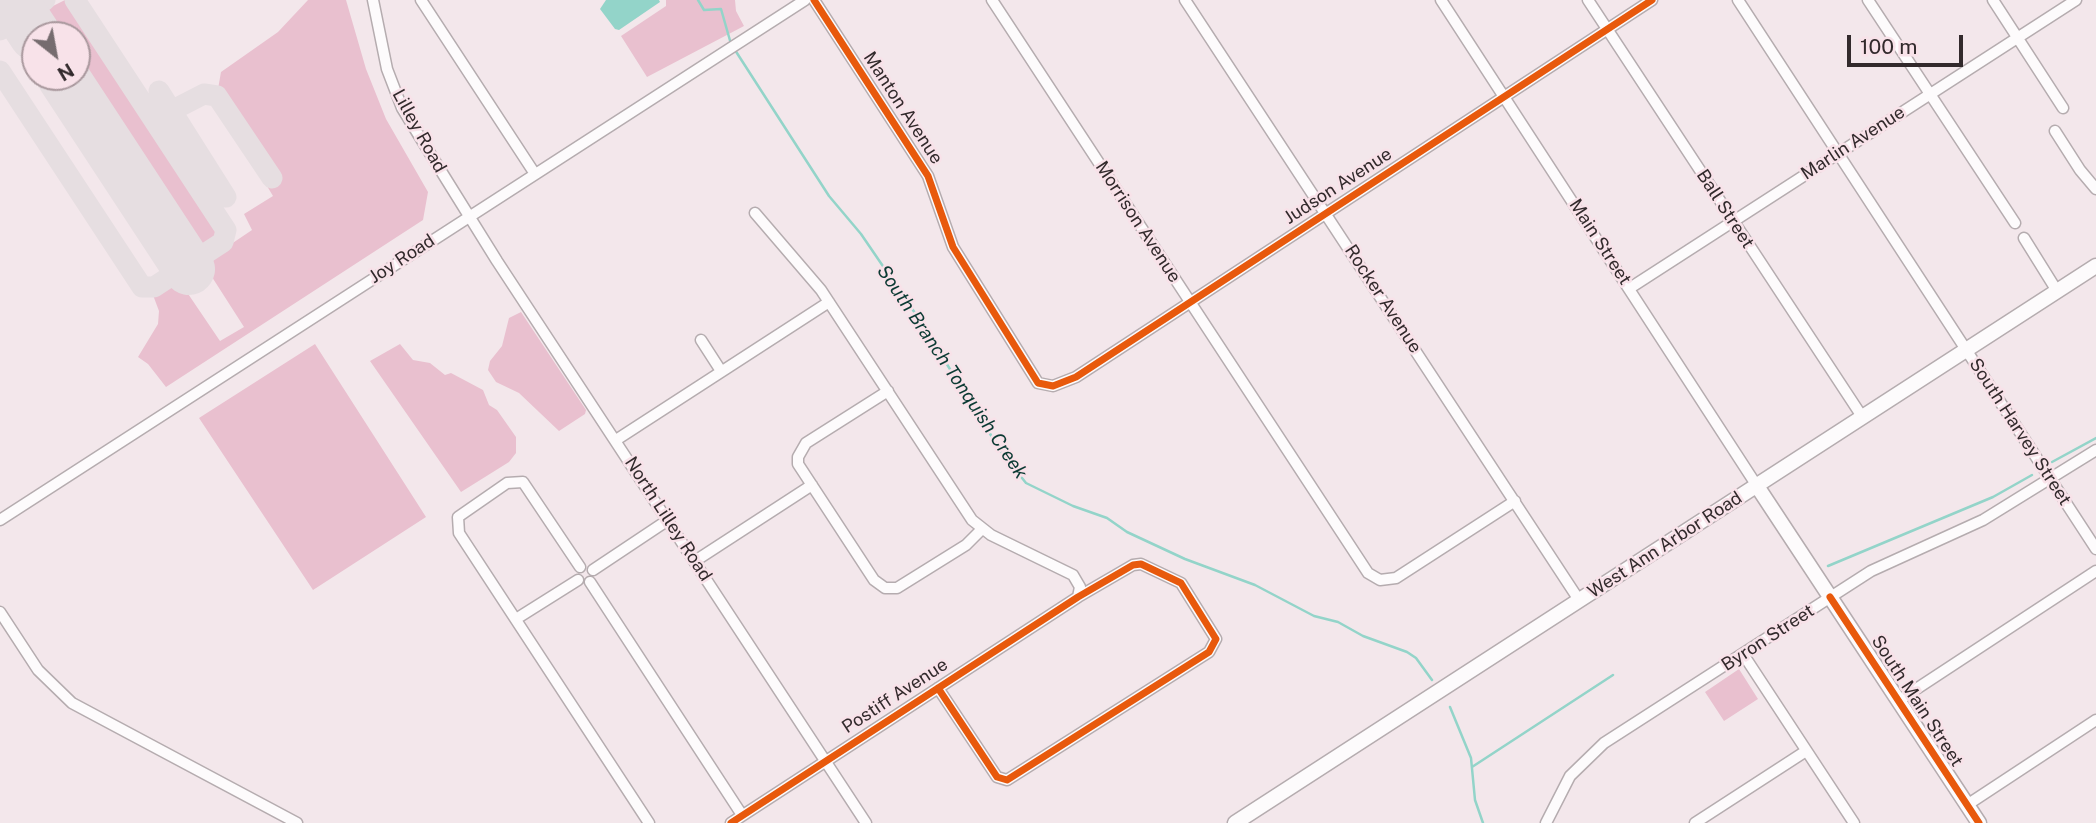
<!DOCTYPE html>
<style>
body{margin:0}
#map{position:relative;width:2096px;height:823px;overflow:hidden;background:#f3e7eb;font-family:"Public Sans",sans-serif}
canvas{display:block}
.north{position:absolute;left:21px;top:21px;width:70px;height:70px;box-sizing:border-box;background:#f8e2e9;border:2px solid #a9989d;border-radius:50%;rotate:149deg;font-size:19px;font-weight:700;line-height:28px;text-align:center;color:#322a2c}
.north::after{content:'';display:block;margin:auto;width:24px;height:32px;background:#766c6f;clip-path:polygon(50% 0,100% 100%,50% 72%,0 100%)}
.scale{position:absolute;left:1847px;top:35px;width:116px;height:32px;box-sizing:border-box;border:4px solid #322a2c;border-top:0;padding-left:9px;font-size:21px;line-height:24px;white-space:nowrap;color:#322a2c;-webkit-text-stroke:5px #f8e2e9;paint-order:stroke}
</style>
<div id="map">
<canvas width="2096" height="823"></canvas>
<div class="north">N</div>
<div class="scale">100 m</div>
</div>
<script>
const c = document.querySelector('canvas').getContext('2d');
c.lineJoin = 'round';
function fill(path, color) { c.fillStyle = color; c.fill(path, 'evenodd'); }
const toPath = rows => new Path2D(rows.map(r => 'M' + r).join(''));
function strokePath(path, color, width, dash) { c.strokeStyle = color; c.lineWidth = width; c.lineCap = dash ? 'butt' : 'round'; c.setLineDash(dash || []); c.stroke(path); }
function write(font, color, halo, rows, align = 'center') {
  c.font = font + ' "Public Sans",sans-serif'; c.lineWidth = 5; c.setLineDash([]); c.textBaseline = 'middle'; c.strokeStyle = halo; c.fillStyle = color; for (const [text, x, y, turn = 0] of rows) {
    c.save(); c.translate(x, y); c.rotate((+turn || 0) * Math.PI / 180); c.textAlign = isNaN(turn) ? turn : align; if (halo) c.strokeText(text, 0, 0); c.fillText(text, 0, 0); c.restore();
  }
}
const green = toPath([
 [65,0,79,15,214,222,218,234,209,244,199,249,191,245,77,71,77,35,54,35,44,21,42,14,45,10],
 [308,0,346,0,366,69,386,119,428,192,423,220,166,387,148,364,138,357,158,324,159,311,153,295,178,279,220,341,244,327,203,263,252,230,244,214,273,196,267,186,278,178,218,89,221,72,278,32],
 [666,0,735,0,736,11,744,26,647,77,621,36,666,6],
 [521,312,586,410,585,414,559,431,519,393,496,382,488,370,490,361,502,346,509,318],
 [315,344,426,517,313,590,199,418],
 [400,344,413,360,430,363,445,375,451,373,483,390,489,405,497,410,516,437,516,453,509,462,461,492,370,361],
 [1739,669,1758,699,1724,721,1705,692]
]);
const water = toPath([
 [606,0,659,0,660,2,619,30,615,29,600,9]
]);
const stream = toPath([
 [698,0,704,10,721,9,731,44],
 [735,50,829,196,861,234,917,316,1002,453,1026,483,1073,506,1107,518,1127,532,1185,559,1255,585,1314,616,1338,622,1363,636,1407,652,1416,658,1432,680],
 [2052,462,2096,438],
 [1828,566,1993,497,2032,475],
 [1450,707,1471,758,1475,800,1483,823],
 [1472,767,1613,675]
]);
const taxiway = toPath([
 [0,30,45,0],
 [0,71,142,287,154,287,223,242,226,230,75,0],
 [159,91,226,197],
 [171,111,204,94,217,96,272,178]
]);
const runway = toPath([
 [12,0,35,35],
 [63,77,189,269]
]);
const minor = toPath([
 [373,0,387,69,402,108,418,134,497,261,866,823],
 [421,0,535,174],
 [814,0,928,176,953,247,1038,383,1053,386,1076,377,1652,0],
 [992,0,1368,573,1380,580,1396,578,1515,501],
 [1185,0,1579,600],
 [1441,0,1757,486],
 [1588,0,1863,418],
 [1738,0,2096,549],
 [1868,0,2015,223],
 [1993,0,2063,108],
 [2055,131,2080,170,2096,189],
 [755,213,821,290,972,520,991,535,1073,575,1080,587,1078,597],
 [2024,238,2057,291],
 [1630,288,2076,0],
 [701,340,721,371],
 [888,391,806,443,798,457,798,464,874,580,885,588,897,588,966,545,982,529],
 [616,440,829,302],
 [0,520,805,0],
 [695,561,812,485],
 [580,567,523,482,507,483,458,517,459,533,649,823],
 [593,570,668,520],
 [590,582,742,815],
 [0,612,38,670,72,703,297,823],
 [516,619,578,580],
 [1743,654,1854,823],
 [1898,701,2096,571],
 [1967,805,2096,720],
 [731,823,1078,597,1133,565,1141,564,1181,583,1216,639,1209,652,1007,780,997,777,938,688],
 [1546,823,1570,776,1604,743,1871,571,1983,520,2096,450],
 [1695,823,1806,751]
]);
const major = toPath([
 [1757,486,1979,823],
 [1235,823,2096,266]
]);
const cycleway = toPath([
 [814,0,928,176,953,247,1038,383,1053,386,1076,377,1652,0],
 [1830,597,1979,823],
 [731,823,1078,597,1133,565,1141,564,1181,583,1216,639,1209,652,1007,780,997,777,938,688]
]);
const streetNames = [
 ["Manton Avenue",903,108,57],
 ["Lilley Road",419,131,61],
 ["Marlin Avenue",1853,143,-33],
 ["Judson Avenue",1338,186,-33],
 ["Ball Street",1725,209,57],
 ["Morrison Avenue",1138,222,57],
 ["Main Street",1600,242,57],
 ["Joy Road",402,259,-33],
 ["Rocker Avenue",1383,299,57],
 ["South Harvey Street",2020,432,57],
 ["North Lilley Road",668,519,57],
 ["West Ann Arbor Road",1665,545,-33],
 ["Byron Street",1768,638,-33],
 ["Postiff Avenue",895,696,-33],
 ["South Main Street",1917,701,57]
];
const waterNames = [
 ["South Branch Tonquish Creek",952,372,56]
];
fill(green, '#e9c0cf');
fill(water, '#93d4c9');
strokePath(stream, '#93d4c9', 2.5);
strokePath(taxiway, '#e6dee1', 21);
strokePath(runway, '#e6dee1', 52);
strokePath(minor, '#b5acaf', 13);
strokePath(major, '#b5acaf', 17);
strokePath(minor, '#fdfbfc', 10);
strokePath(major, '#fdfbfc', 14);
strokePath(cycleway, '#e8590c', 7);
write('18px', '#322a2c', '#f8e2e9', streetNames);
write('italic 19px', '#0b3a33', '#f8e2e9', waterNames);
</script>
